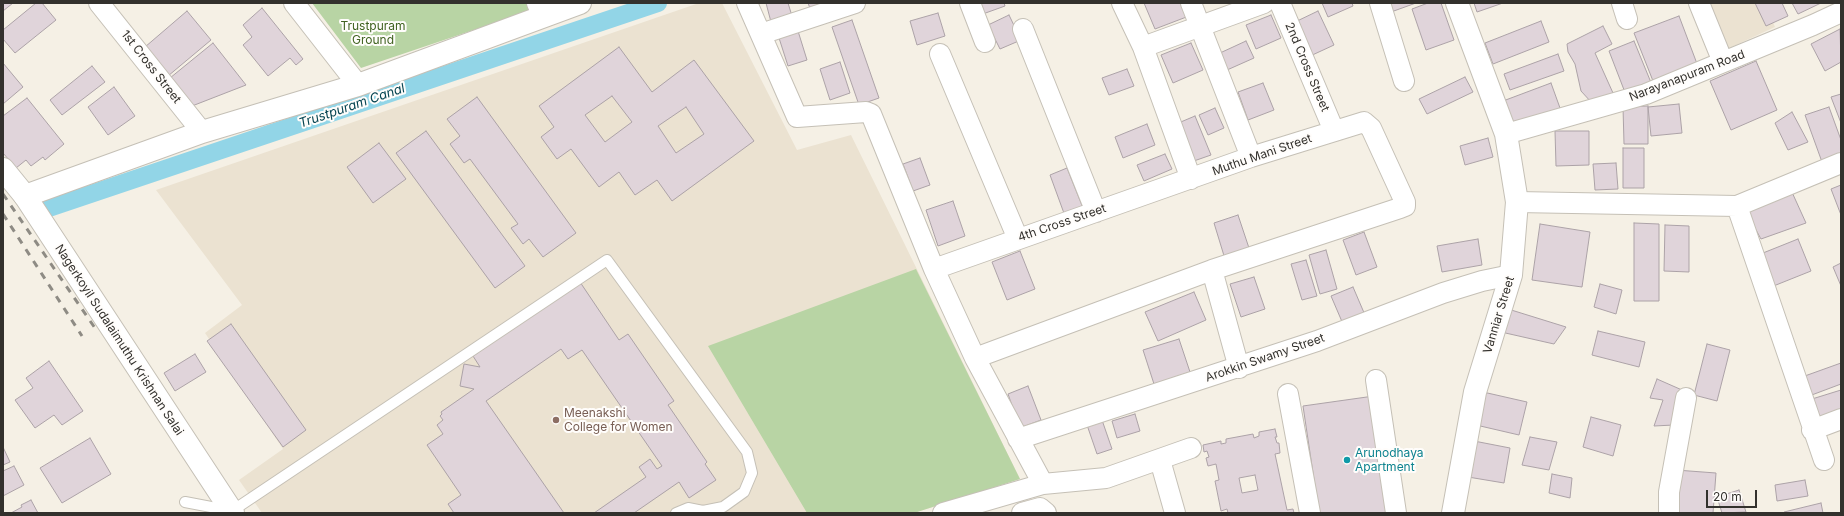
<!DOCTYPE html>
<style>
body{margin:0}
#map{position:relative;width:1844px;height:516px;overflow:hidden;background:#f5f0e5;font-family:Inter,sans-serif}
canvas{display:block}
.frame{position:absolute;inset:0;border:4px solid #33312d;pointer-events:none}
.scale{position:absolute;left:1706px;top:490px;width:51px;height:18px;box-sizing:border-box;border:2px solid #33312d;border-top:0;padding-left:5px;font-size:12px;line-height:14px;white-space:nowrap;color:#33312d;-webkit-text-stroke:3px #fffdfb;paint-order:stroke}
</style>
<div id="map">
<canvas width="1844" height="516"></canvas>
<div class="frame"></div>
<div class="scale">20 m</div>
</div>
<script>
const c = document.querySelector('canvas').getContext('2d');
c.lineJoin = 'round';
function fill(path, color) { c.fillStyle = color; c.fill(path, 'evenodd'); }
const toPath = rows => new Path2D(rows.map(r => 'M' + r).join(''));
function strokePath(path, color, width, dash) { c.strokeStyle = color; c.lineWidth = width; c.lineCap = dash ? 'butt' : 'round'; c.setLineDash(dash || []); c.stroke(path); }
function write(font, color, halo, rows, align = 'center') {
  c.font = font + ' Inter,sans-serif'; c.lineWidth = 4; c.setLineDash([]); c.textBaseline = 'middle'; c.strokeStyle = halo; c.fillStyle = color; for (const [text, x, y, turn = 0] of rows) {
    c.save(); c.translate(x, y); c.rotate((+turn || 0) * Math.PI / 180); c.textAlign = isNaN(turn) ? turn : align; if (halo) c.strokeText(text, 0, 0); c.fillText(text, 0, 0); c.restore();
  }
}
const built = toPath([
 [699,3,722,3,797,150,851,135,1020,479,914,513,262,513,239,480,283,449,205,333,242,305,156,190],
 [1689,3,1765,3,1775,27,1712,56]
]);
const green = toPath([
 [312,3,530,3,533,10,361,68],
 [916,269,1020,479,914,513,807,513,708,346]
]);
const canal = toPath([
 [46,209,658,3]
]);
const building = toPath([
 [3,3,13,3,3,11,3,3],
 [36,3,42,3,56,20,15,53,3,39,3,30,36,3],
 [766,3,788,3,792,16,771,22,766,3],
 [808,3,835,3,811,11,808,3],
 [975,3,1004,3,1005,6,980,15,975,3],
 [1144,3,1183,3,1189,16,1155,29,1144,3],
 [1322,3,1352,3,1353,6,1328,17,1322,3],
 [1388,3,1416,3,1391,12,1388,3],
 [1428,3,1441,3,1454,40,1426,50,1412,9,1428,3],
 [1474,3,1503,3,1477,12,1474,3],
 [1755,3,1782,3,1788,16,1766,26,1755,3],
 [1792,3,1821,3,1798,14,1792,3],
 [262,8,303,59,296,65,290,58,268,76,243,45,252,37,243,25,262,8],
 [187,11,211,40,168,76,145,47,187,11],
 [1318,11,1334,45,1308,57,1293,23,1318,11],
 [938,13,945,36,917,45,910,21,938,13],
 [1009,15,1021,40,1000,49,988,25,1009,15],
 [1271,15,1281,38,1256,49,1246,25,1271,15],
 [1679,16,1699,69,1655,86,1634,33,1679,16],
 [852,20,879,98,859,105,832,27,852,20],
 [1541,21,1549,42,1493,64,1485,43,1541,21],
 [1603,26,1612,44,1595,53,1613,93,1592,103,1581,91,1575,64,1568,52,1567,44,1603,26],
 [1840,29,1841,62,1825,71,1811,44,1840,29],
 [798,31,807,60,788,66,779,38,798,31],
 [1246,41,1254,58,1227,70,1220,53,1246,41],
 [1634,41,1652,85,1626,95,1609,51,1634,41],
 [213,43,246,85,192,106,170,78,213,43],
 [1191,43,1203,70,1173,83,1161,55,1191,43],
 [619,47,652,92,694,60,754,141,672,201,657,180,635,195,619,172,599,187,571,149,557,159,541,137,554,127,539,106,619,47],
 [612,96,632,122,605,142,585,115,612,96],
 [686,107,704,134,676,153,658,126,686,107],
 [1558,54,1564,71,1510,90,1504,74,1558,54],
 [1756,61,1777,110,1731,130,1710,81,1756,61],
 [840,62,850,93,830,100,820,69,840,62],
 [3,63,23,87,3,104,3,63],
 [92,66,105,82,62,115,50,100,92,66],
 [1127,69,1134,86,1109,95,1102,78,1127,69],
 [1465,77,1473,92,1427,114,1419,99,1465,77],
 [1263,83,1274,110,1248,120,1238,92,1263,83],
 [1551,83,1560,108,1513,126,1503,101,1551,83],
 [114,87,135,116,108,135,88,107,114,87],
 [1841,94,1841,123,1831,97,1841,94],
 [477,97,576,233,543,257,529,239,523,244,511,228,518,224,470,159,464,163,450,144,460,136,447,119,477,97],
 [27,98,64,144,45,160,43,157,31,166,26,160,16,168,3,153,3,116,27,98],
 [1679,104,1682,133,1651,136,1648,107,1679,104],
 [1648,106,1648,144,1624,144,1623,107,1648,106],
 [1829,107,1841,140,1841,155,1822,162,1805,115,1829,107],
 [1215,108,1224,128,1208,135,1199,115,1215,108],
 [1792,112,1808,142,1788,150,1775,123,1792,112],
 [1195,116,1211,155,1191,162,1176,124,1195,116],
 [1147,124,1155,145,1123,158,1115,137,1147,124],
 [426,131,525,266,495,288,396,153,426,131],
 [1555,131,1589,131,1589,165,1556,166,1555,131],
 [1488,138,1493,157,1465,165,1460,146,1488,138],
 [379,143,406,179,373,203,347,167,379,143],
 [1623,148,1644,148,1644,188,1623,188,1623,148],
 [1165,154,1172,169,1144,181,1137,165,1165,154],
 [920,158,930,185,913,191,903,164,920,158],
 [1616,163,1618,189,1595,190,1593,164,1616,163],
 [1067,168,1083,208,1065,216,1050,175,1067,168],
 [1841,185,1841,215,1831,189,1841,185],
 [1791,190,1806,223,1761,239,1745,210,1791,190],
 [953,201,965,236,938,246,926,210,953,201],
 [1238,215,1250,251,1225,259,1214,223,1238,215],
 [1634,223,1659,224,1659,301,1634,301,1634,223],
 [1540,224,1590,232,1582,287,1532,280,1540,224],
 [1665,225,1689,226,1689,272,1664,271,1665,225],
 [1364,232,1377,267,1356,275,1343,240,1364,232],
 [1478,239,1482,265,1442,272,1437,246,1478,239],
 [1798,239,1811,271,1771,287,1758,255,1798,239],
 [1326,250,1337,289,1320,294,1309,255,1326,250],
 [1020,251,1035,289,1007,300,992,262,1020,251],
 [1306,260,1317,296,1302,300,1291,264,1306,260],
 [1841,263,1841,286,1833,267,1841,263],
 [1254,277,1265,309,1241,317,1230,284,1254,277],
 [580,282,619,340,628,334,674,401,668,405,707,462,705,464,716,480,689,498,679,482,634,513,594,513,646,477,639,467,650,459,657,469,662,466,582,350,568,359,561,349,486,401,564,513,454,513,448,504,461,495,427,445,443,434,437,425,443,420,440,416,442,414,441,412,474,389,460,386,464,364,480,367,473,356,580,282],
 [1600,284,1622,290,1616,314,1594,307,1600,284],
 [1353,287,1365,315,1343,324,1331,296,1353,287],
 [1194,292,1206,320,1158,341,1145,312,1194,292],
 [1508,309,1566,327,1554,344,1501,332,1508,309],
 [231,324,306,430,283,447,207,341,231,324],
 [1598,331,1645,342,1639,367,1592,355,1598,331],
 [1179,339,1190,372,1154,384,1143,350,1179,339],
 [1707,344,1730,350,1717,401,1694,395,1707,344],
 [195,354,206,372,175,391,164,373,195,354],
 [49,361,83,411,62,425,54,415,35,428,15,400,33,388,26,378,49,361],
 [1841,363,1841,384,1809,396,1802,377,1841,363],
 [1657,379,1682,390,1674,425,1654,426,1663,400,1650,398,1657,379],
 [1028,386,1041,420,1020,428,1008,394,1028,386],
 [1841,390,1841,410,1818,417,1812,399,1841,390],
 [1483,392,1527,402,1519,435,1476,425,1483,392],
 [1374,396,1391,513,1319,513,1303,406,1374,396],
 [1135,414,1140,431,1117,438,1112,421,1135,414],
 [1591,417,1621,425,1613,456,1583,447,1591,417],
 [1102,420,1112,449,1097,454,1087,425,1102,420],
 [1275,429,1277,437,1275,437,1277,443,1279,443,1280,453,1275,454,1287,510,1293,509,1294,513,1228,513,1227,509,1221,511,1215,481,1219,480,1216,464,1208,466,1206,458,1209,457,1207,451,1204,452,1203,445,1221,441,1221,444,1226,443,1226,439,1253,434,1254,438,1259,436,1259,432,1275,429],
 [1255,475,1258,490,1242,493,1239,478,1255,475],
 [1530,437,1557,442,1549,470,1522,465,1530,437],
 [90,438,111,474,62,503,40,468,90,438],
 [1474,441,1510,448,1504,483,1468,477,1474,441],
 [3,447,10,462,3,465,3,447],
 [14,466,24,485,3,496,3,471,14,466],
 [1676,470,1716,473,1713,513,1673,513,1676,470],
 [1552,474,1572,478,1570,498,1549,493,1552,474],
 [1805,480,1808,496,1777,501,1775,485,1805,480],
 [1739,490,1746,512,1722,513,1717,497,1739,490],
 [31,500,38,513,11,513,22,507,21,505,31,500],
 [1821,503,1823,513,1784,513,1784,512,1821,503]
]);
const service = toPath([
 [185,502,232,511,607,260,747,452,752,473,744,492,723,507,703,511,688,508,676,513]
]);
const minor = toPath([
 [99,3,202,132],
 [294,3,358,85],
 [537,3,543,17],
 [747,3,797,117,866,112,871,114,934,269,975,358,1043,484],
 [970,3,985,42],
 [1122,3,1143,47,1191,179],
 [1191,3,1251,157],
 [1280,3,1334,131],
 [1380,3,1404,81],
 [1622,3,1627,19],
 [1699,3,1723,62],
 [1023,29,1096,212],
 [761,34,855,3],
 [1143,47,1264,3],
 [940,54,1018,239],
 [1506,134,1646,94,1813,25,1841,12],
 [1517,202,1737,206,1841,163],
 [1737,206,1824,460],
 [934,269,1251,157,1364,122,1371,128,1405,202,1405,206,1400,208,1212,270,975,358],
 [1212,270,1239,368],
 [1376,380,1396,513],
 [1288,394,1310,513],
 [1812,430,1841,419],
 [1018,439,1317,341,1443,293,1482,281,1511,275],
 [1160,460,1175,513],
 [943,513,1043,484,1106,478,1191,448],
 [1022,513,1040,508,1046,513],
 [1669,513,1669,492,1686,398]
]);
const tertiary = toPath([
 [25,196,202,132,358,85,580,3],
 [1453,513,1475,392,1511,275,1517,202,1506,134,1457,3]
]);
const primary = toPath([
 [3,169,25,196,233,513]
]);
const rail = toPath([
 [3,194,97,331],
 [3,214,82,336]
]);
const markers = [
 [556,420,4,"#8d6e63"],
 [1347,460,4,"#0f9aa8"]
];
const parkNames = [
 ["Trustpuram",373,26],
 ["Ground",373,40]
];
const streetNames = [
 ["1st Cross Street",151,67,52],
 ["2nd Cross Street",1307,67,67],
 ["Narayanapuram Road",1687,76,-21],
 ["Muthu Mani Street",1262,155,-19],
 ["4th Cross Street",1062,223,-19],
 ["Vanniar Street",1499,315,-73],
 ["Nagerkoyil Sudalaimuthu Krishnan Salai",119,340,57],
 ["Arokkin Swamy Street",1265,358,-19]
];
const educationNames = [
 ["Meenakshi",564,413],
 ["College for Women",564,427]
];
const cultureNames = [
 ["Arunodhaya",1355,453],
 ["Apartment",1355,467]
];
const waterNames = [
 ["Trustpuram Canal",352,106,-19]
];
fill(built, '#ebe2d1');
fill(green, '#b8d4a4');
strokePath(canal, '#92d5e7', 18);
fill(building, '#e0d4da');
strokePath(building, '#aca2a7', 1);
strokePath(service, '#c5c0b6', 12);
strokePath(minor, '#c5c0b6', 22);
strokePath(tertiary, '#c5c0b6', 24);
strokePath(primary, '#c5c0b6', 24);
strokePath(service, '#fff', 10);
strokePath(minor, '#fff', 20);
strokePath(tertiary, '#fff', 22);
strokePath(primary, '#fff', 22);
strokePath(rail, '#8e8b84', 3, [7, 7]);
for (const [x, y, r, color] of markers) { const dot = new Path2D(); dot.arc(x, y, r, 0, 2 * Math.PI); c.fillStyle = color; c.fill(dot); strokePath(dot, '#fffdfb', 1.5); }
write('12px', '#416321', '#fffdfb', parkNames);
write('12px', '#33312d', '#fffdfb', streetNames);
write('12px', '#785e54', '#fffdfb', educationNames, 'left');
write('12px', '#0d838f', '#fffdfb', cultureNames, 'left');
write('italic 13px', '#054451', '#fffdfb', waterNames);
</script>
